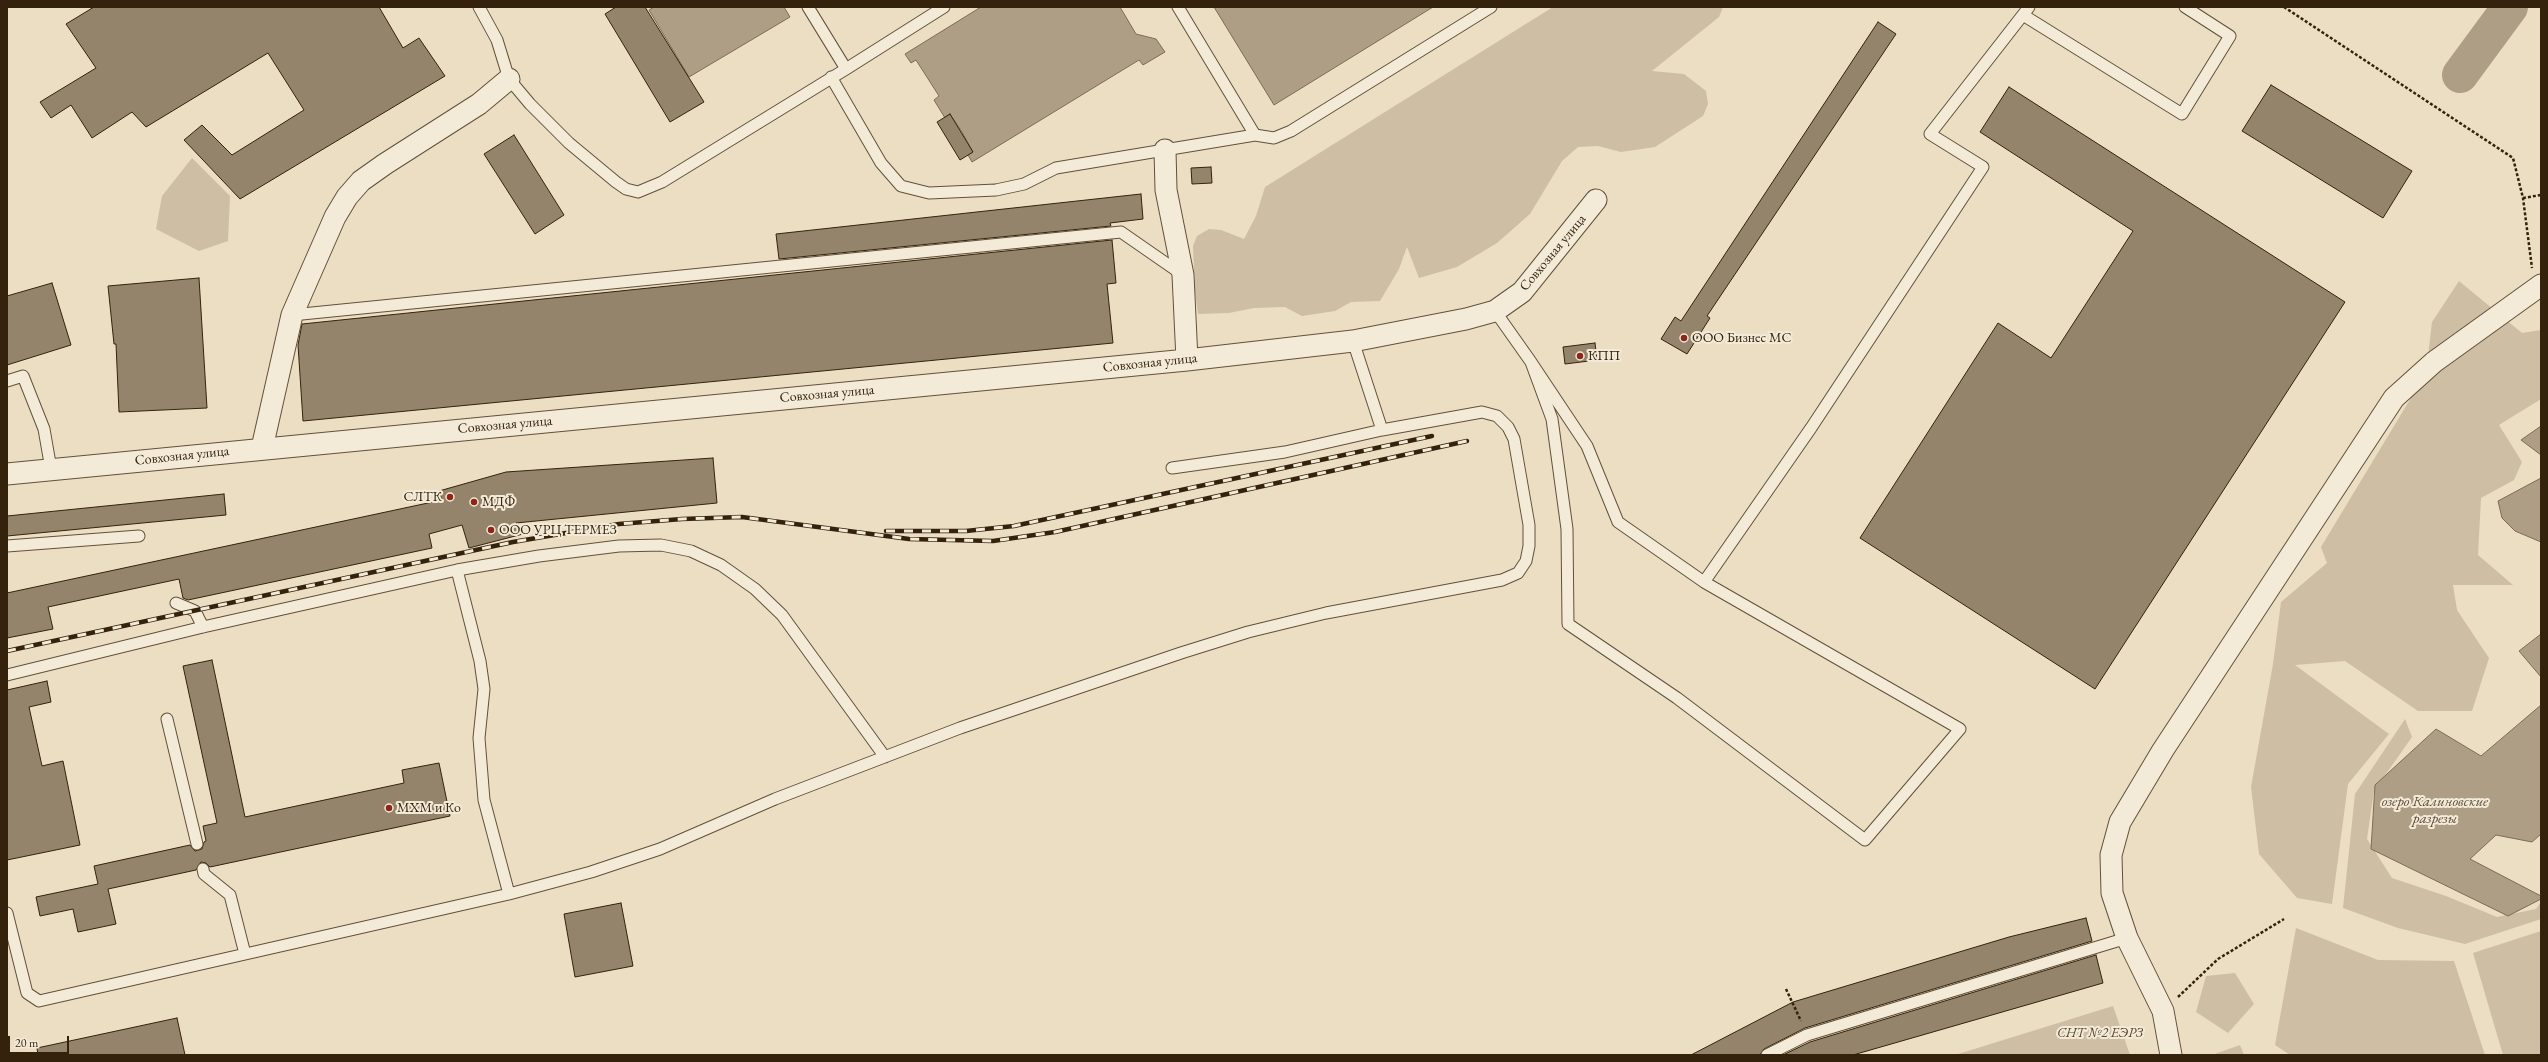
<!DOCTYPE html>
<meta charset="utf-8">
<style>
body{margin:0}
#map{position:relative;width:2548px;height:1062px;overflow:hidden;background:#ecdec3;font-family:"EB Garamond",serif}
canvas{display:block}
.frame{position:absolute;inset:0;border:8px solid #34220c;pointer-events:none}
.scale{position:absolute;left:8px;top:1036px;width:61px;height:18px;box-sizing:border-box;border:2px solid #34220c;border-top:0;padding-left:5px;font-size:12px;line-height:14px;white-space:nowrap;color:#34220c;-webkit-text-stroke:3px #f3ead8;paint-order:stroke}
</style>
<div id="map">
<canvas width="2548" height="1062"></canvas>
<div class="frame"></div>
<div class="scale">20 m</div>
</div>
<script>
const c = document.querySelector('canvas').getContext('2d');
c.lineJoin = 'round';
function fill(path, color) { c.fillStyle = color; c.fill(path, 'evenodd'); }
const toPath = rows => new Path2D(rows.map(r => 'M' + r).join(''));
function strokePath(path, color, width, dash) { c.strokeStyle = color; c.lineWidth = width; c.lineCap = dash ? 'butt' : 'round'; c.setLineDash(dash || []); c.stroke(path); }
function write(font, color, halo, rows, align = 'center') {
  c.font = font + ' "EB Garamond",serif'; c.lineWidth = 4; c.setLineDash([]); c.textBaseline = 'middle'; c.strokeStyle = halo; c.fillStyle = color; for (const [text, x, y, turn = 0] of rows) {
    c.save(); c.translate(x, y); c.rotate((+turn || 0) * Math.PI / 180); c.textAlign = isNaN(turn) ? turn : align; if (halo) c.strokeText(text, 0, 0); c.fillText(text, 0, 0); c.restore();
  }
}
const green = toPath([
 [1553,7,1723,7,1719,17,1652,71,1684,74,1706,91,1708,104,1703,116,1655,147,1621,152,1598,146,1578,147,1562,161,1530,214,1497,243,1457,267,1419,278,1407,247,1399,269,1380,301,1351,302,1335,311,1302,316,1285,307,1254,308,1229,313,1198,314,1195,292,1193,246,1197,236,1209,229,1221,230,1244,239,1256,216,1265,187],
 [192,158,230,196,228,241,199,251,156,229,162,196],
 [2459,281,2522,333,2541,330,2541,399,2499,425,2522,462,2514,480,2481,498,2478,555,2513,585,2453,585,2457,610,2489,658,2472,711,2418,711,2345,661,2295,665,2389,734,2348,784,2332,904,2297,898,2259,854,2251,787,2273,664,2281,602,2327,563,2321,547,2426,373,2432,322],
 [2405,719,2412,737,2374,791,2367,839,2392,878,2446,896,2497,917,2536,909,2541,902,2541,919,2465,944,2398,928,2343,908,2355,794],
 [2296,928,2378,960,2454,961,2485,1055,2290,1055,2275,1045],
 [2541,931,2541,1055,2503,1055,2473,953],
 [2235,973,2254,1004,2228,1033,2196,1012,2206,976],
 [2113,1006,2130,1055,1955,1055],
 [2240,1045,2244,1055,2212,1055]
]);
const water = toPath([
 [654,7,784,7,790,17,689,77,649,10,654,7],
 [981,7,1120,7,1136,34,1156,39,1165,52,1143,65,1139,60,972,162,968,155,973,152,962,132,950,114,945,118,934,100,939,96,916,60,911,63,905,54,981,7],
 [1214,7,1433,7,1274,105,1214,7],
 [2541,426,2541,455,2521,440,2541,426],
 [2541,478,2541,542,2515,531,2502,518,2498,501,2541,478],
 [2541,634,2541,677,2519,651,2541,634],
 [2541,705,2541,834,2532,842,2496,835,2470,859,2541,896,2541,899,2508,916,2371,849,2375,785,2436,729,2481,756,2541,705]
]);
const river = toPath([
 [2460,75,2510,7]
]);
const building = toPath([
 [94,7,379,7,403,48,419,38,445,76,240,199,184,140,202,125,232,155,304,110,268,53,146,127,132,112,92,138,71,105,51,118,40,102,96,68,66,24,94,7],
 [616,7,645,7,704,102,670,122,605,14,616,7],
 [1878,22,1896,34,1707,316,1710,318,1687,354,1661,339,1675,317,1681,321,1878,22],
 [2271,85,2412,171,2383,218,2242,131,2271,85],
 [2009,87,2345,302,2095,689,1860,538,1998,323,2051,358,2133,231,1980,132,2009,87],
 [950,114,973,152,960,160,937,122,950,114],
 [514,135,564,215,535,234,484,154,514,135],
 [1211,167,1212,183,1192,184,1191,168,1211,167],
 [1141,194,1143,219,1110,223,1111,226,779,259,776,234,1141,194],
 [1112,240,1116,283,1107,284,1113,343,303,421,298,345,302,324,1112,240],
 [199,278,207,408,119,412,116,344,114,344,108,286,199,278],
 [52,283,71,345,7,365,7,296,52,283],
 [1595,343,1597,360,1565,364,1563,347,1595,343],
 [713,458,717,503,516,523,523,534,469,548,462,525,429,534,432,548,188,600,183,598,179,579,48,607,53,629,7,638,7,593,442,500,439,491,506,472,713,458],
 [224,494,226,515,7,536,7,516,224,494],
 [212,660,245,817,404,783,402,770,439,763,450,816,210,867,206,863,201,862,196,870,108,889,116,924,78,932,73,909,40,916,36,897,98,884,94,866,190,845,195,851,202,849,204,842,206,841,203,826,217,823,183,666,212,660],
 [47,681,51,702,29,707,42,766,63,761,80,845,7,860,7,690,47,681],
 [621,903,633,966,575,977,564,914,621,903],
 [2086,918,2092,941,1805,1028,1764,1049,1760,1055,1691,1055,1793,1002,2009,937,2086,918],
 [2096,955,2103,983,1853,1055,1783,1055,1810,1042,2096,955],
 [177,1018,185,1055,38,1055,37,1048,177,1018]
]);
const path = toPath([
 [2284,7,2513,158,2523,198,2532,268],
 [2523,198,2541,195],
 [1786,989,1801,1021],
 [2178,997,2218,959,2284,919]
]);
const service = toPath([
 [479,7,497,40,509,79,530,104,569,143,616,182,626,189,638,192,662,182,846,69,808,7],
 [1178,7,1255,135],
 [2023,15,2182,114,2230,36,2185,7],
 [846,69,944,7],
 [831,77,881,163,901,186,929,193,996,190,1024,184,1056,168,1255,135,1274,138,1291,131,1491,7],
 [1495,311,1531,362,1587,446,1618,522,1704,582,1960,729,1865,840,1677,698,1568,624,1567,529,1552,419,1531,362],
 [292,315,1121,232,1183,275],
 [1353,341,1382,430],
 [7,381,23,376,44,429,51,469],
 [7,546,139,536],
 [1704,582,1811,428,1983,167,1930,134,2029,7],
 [176,603,195,611,203,627],
 [7,675,203,627,457,570,539,556,619,546,661,545,691,551,721,565,755,589,782,615,885,757],
 [167,719,197,844],
 [203,869,204,874,230,895,245,954],
 [509,894,591,872,660,849,775,799,960,728,1181,653,1248,632,1326,613,1502,580,1518,573,1526,561,1529,546,1529,525,1514,439,1508,427,1497,416,1482,412,1382,430,1285,452,1172,468],
 [7,913,27,993,39,1001,509,894,484,800,479,738,484,689,480,661,457,570],
 [1767,1055,1807,1035,2127,938]
]);
const minor = toPath([
 [1165,150,1166,190,1183,275,1187,360],
 [262,448,292,315,335,217,347,197,361,181,385,164,479,104,509,79],
 [7,474,1187,360,1353,341,1466,319,1495,311,1522,292,1596,200],
 [2171,1055,2163,1011,2127,938,2112,893,2111,855,2120,822,2163,750,2394,398,2434,362,2541,285]
]);
const rail = toPath([
 [886,531,966,531,1014,526,1432,436],
 [7,651,513,542,619,524,682,519,742,517,909,539,993,541,1055,532,1467,441]
]);
const markers = [
 [1684,338,4,"#8f2418"],
 [1580,356,4,"#8f2418"],
 [450,497,4,"#8f2418"],
 [474,502,4,"#8f2418"],
 [491,530,4,"#8f2418"],
 [389,808,4,"#8f2418"]
];
const streetNames = [
 ["Совхозная улица",1553,253,-50],
 ["Совхозная улица",1150,363,-6],
 ["Совхозная улица",827,394,-5],
 ["Совхозная улица",505,425,-5],
 ["Совхозная улица",182,456,-6]
];
const poiNames = [
 ["ООО Бизнес МС",1692,338],
 ["КПП",1588,356],
 ["СЛТК",442,497,"right"],
 ["МДФ",482,502],
 ["ООО УРЦ ТЕРМЕЗ",499,530],
 ["МХМ и Ко",397,808]
];
const parkNames = [
 ["СНТ №2 ЕЭРЗ",2100,1033]
];
const waterNames = [
 ["озеро Калиновские",2435,802],
 ["разрезы",2435,819]
];
fill(green, '#cdbea4');
fill(water, '#ad9e85');
strokePath(water, '#7d6c55', 1);
strokePath(river, '#ad9e85', 36);
fill(building, '#94846b');
strokePath(building, '#34220c', 1);
strokePath(service, '#62513a', 13);
strokePath(minor, '#62513a', 23);
strokePath(path, '#34220c', 2.5, [3, 2]);
strokePath(service, '#f3ead8', 11);
strokePath(minor, '#f3ead8', 21);
strokePath(rail, '#34220c', 4.5);
strokePath(rail, '#f3ead8', 3, [9]);
for (const [x, y, r, color] of markers) { const dot = new Path2D(); dot.arc(x, y, r, 0, 2 * Math.PI); c.fillStyle = color; c.fill(dot); strokePath(dot, '#f3ead8', 1.5); }
write('14px', '#34220c', '#f3ead8', streetNames);
write('14px', '#34220c', '#f3ead8', poiNames, 'left');
write('italic 14px', '#5a4932', '#f3ead8', parkNames);
write('italic 15px', '#5e4d36', '#f3ead8', waterNames);
</script>
